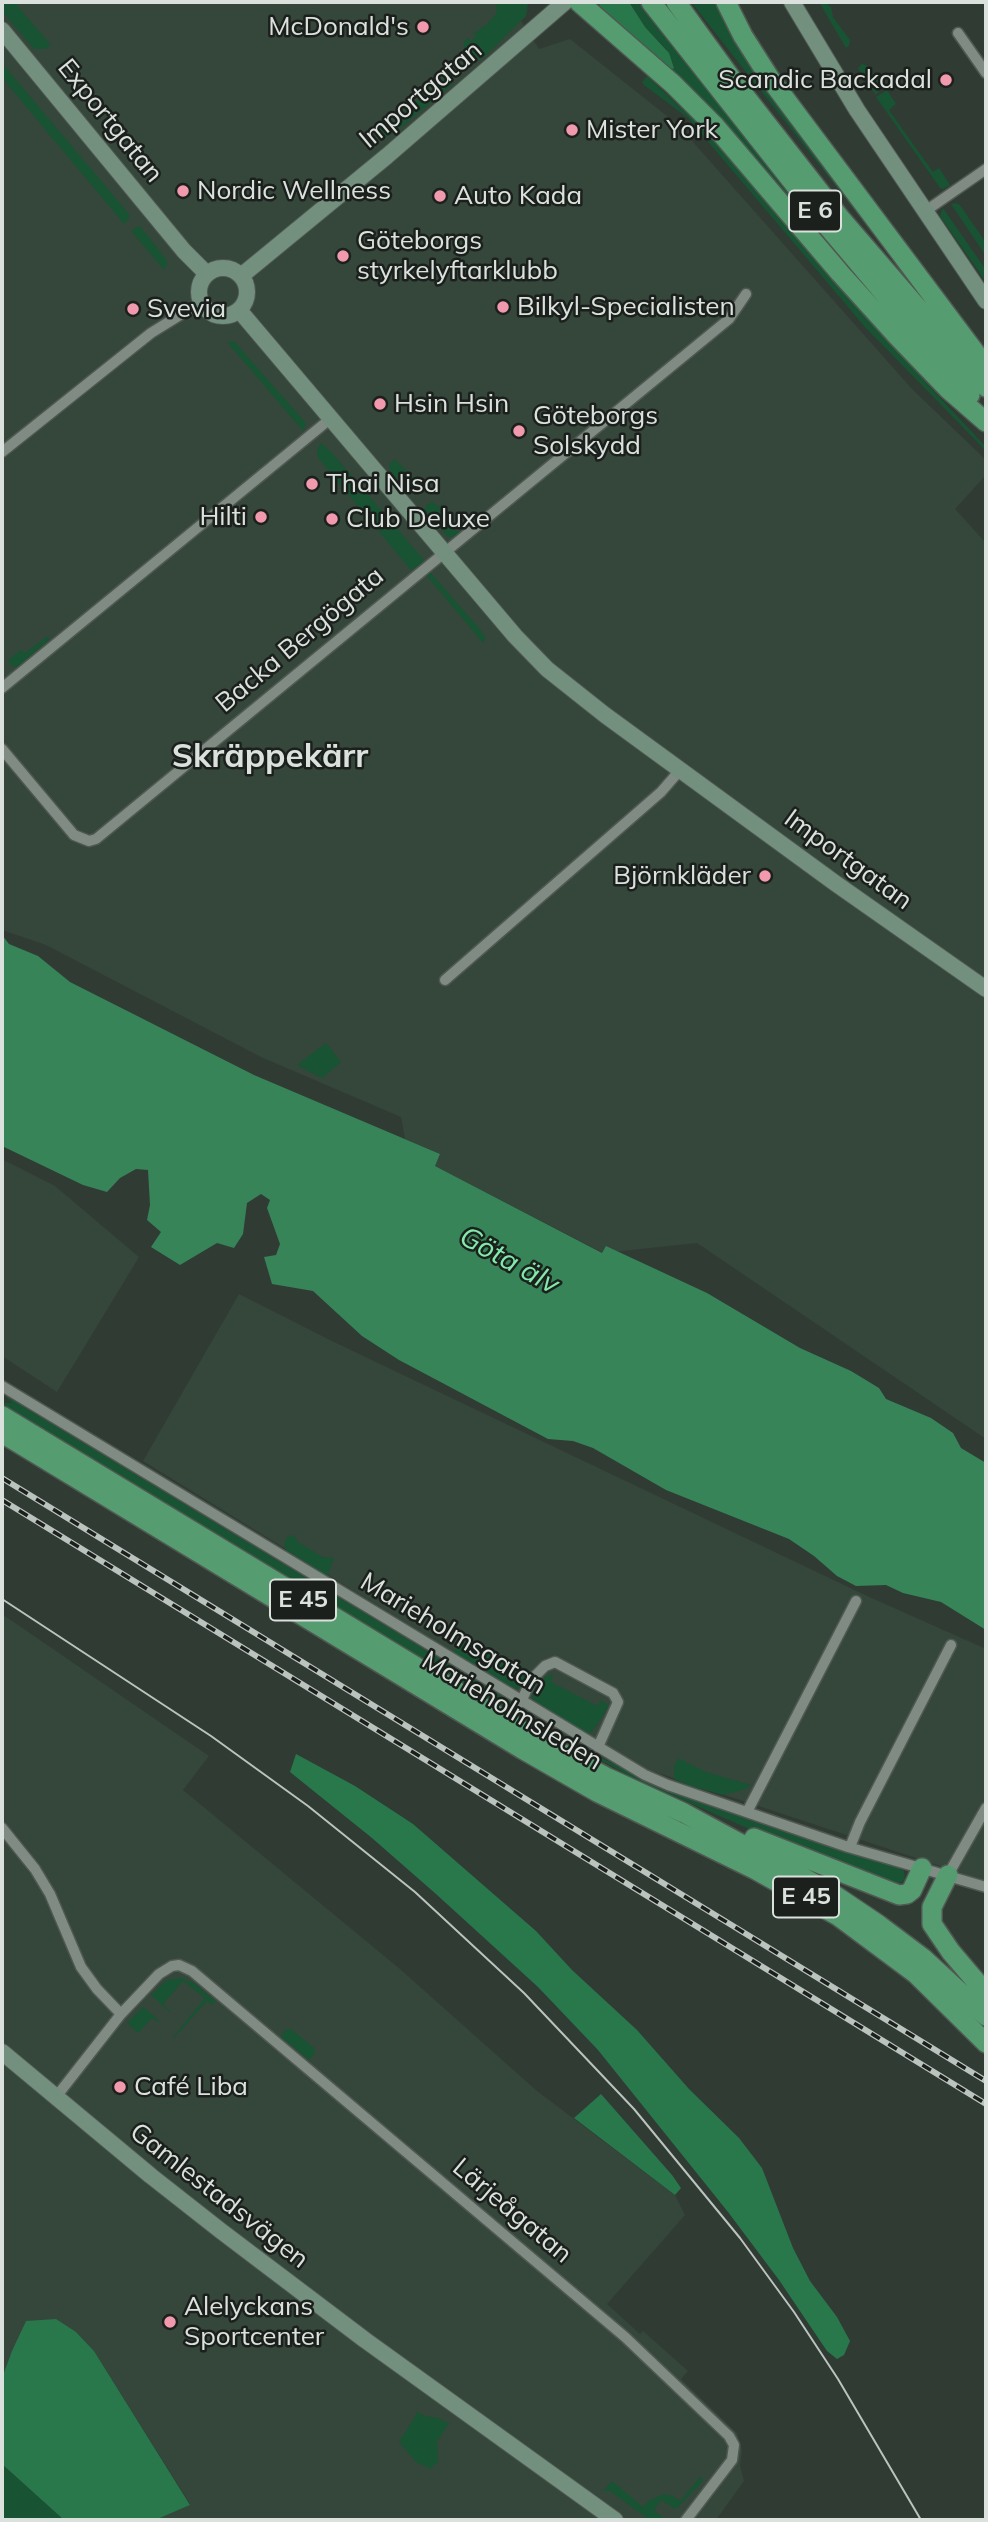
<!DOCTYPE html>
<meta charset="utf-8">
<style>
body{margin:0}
#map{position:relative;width:988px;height:2522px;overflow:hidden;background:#303b34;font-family:Mulish,sans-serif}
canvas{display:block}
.frame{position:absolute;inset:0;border:4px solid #dbe2dd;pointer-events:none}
</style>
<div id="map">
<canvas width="988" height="2522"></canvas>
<div class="frame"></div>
</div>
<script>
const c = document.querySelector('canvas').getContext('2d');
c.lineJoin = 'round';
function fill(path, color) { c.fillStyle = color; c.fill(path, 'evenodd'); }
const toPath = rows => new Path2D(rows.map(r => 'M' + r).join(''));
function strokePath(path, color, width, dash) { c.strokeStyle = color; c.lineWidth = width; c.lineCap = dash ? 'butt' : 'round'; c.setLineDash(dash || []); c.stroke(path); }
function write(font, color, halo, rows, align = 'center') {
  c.font = font + ' Mulish,sans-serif'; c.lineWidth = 5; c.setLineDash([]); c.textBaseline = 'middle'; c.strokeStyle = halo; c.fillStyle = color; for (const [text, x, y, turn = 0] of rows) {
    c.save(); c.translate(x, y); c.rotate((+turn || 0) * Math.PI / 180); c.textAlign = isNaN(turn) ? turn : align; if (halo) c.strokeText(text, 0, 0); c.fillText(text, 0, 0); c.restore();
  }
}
const built = toPath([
 [2,2,509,2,539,49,570,39,677,124,912,389,986,460,986,475,955,509,986,543,986,1439,697,1243,603,1253,435,1166,440,1154,405,1139,401,1117,261,1057,46,945,2,930],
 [2,1159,55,1186,139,1257,57,1392,2,1356],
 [239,1294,334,1342,865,1595,986,1649,986,1881,640,1767,143,1461],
 [2,1614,209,1756,183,1790,400,1969,537,2091,675,2195,685,2215,607,2304,640,2334,643,2331,688,2371,681,2379,737,2433,742,2450,740,2466,744,2481,716,2520,155,2520,190,2504,94,2351,76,2332,26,2321,2,2378]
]);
const green = toPath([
 [2,2,14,2,51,45,45,49,34,49,2,11],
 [497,2,525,2,528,4,526,16,482,59,469,56,464,52,464,42,467,38,471,41,476,36,474,33,485,26,496,14],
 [629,2,638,2,842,261,668,71,674,66,666,49,645,27],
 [691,2,718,2,884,246,883,246],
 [819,2,824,2,831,7,833,17,850,40,849,46,846,48],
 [2,63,128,213,130,218,124,224,8,85,2,76],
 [862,64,868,66,883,86,876,95,858,68],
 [451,72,454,83,393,134,385,137,378,134,376,130,378,126,390,123],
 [647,76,695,121,752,184,930,387,986,447,986,451,865,327,688,118,644,85,642,82],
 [887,90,896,104,889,110,933,172,939,168,950,185,943,189,940,188,876,97],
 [956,203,960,205,986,243,986,256,951,204],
 [943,208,986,270,986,282,940,216],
 [137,227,141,227,168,262,164,270,131,231],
 [234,341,304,421,306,425,303,431,227,342],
 [321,443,333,454,424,560,420,565,411,570,326,468,317,456,318,447],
 [395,459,418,483,408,492,389,469,390,464],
 [432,501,438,507,445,501,439,509,457,532,465,528,454,537,448,537,425,511,425,507],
 [430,572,479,628,486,638,483,643,426,575],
 [48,636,50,639,17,667,12,666,8,661,13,656,21,650,25,653],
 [326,1043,341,1062,322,1078,297,1065],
 [4,1395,523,1709,543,1728,404,1649,2,1407,2,1403,12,1403],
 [294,1535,298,1542,322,1557,334,1558,328,1574,326,1575,286,1550,284,1545,287,1537],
 [470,1639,528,1670,528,1674,521,1687,513,1690,452,1653,457,1647],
 [553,1674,551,1682,597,1706,601,1700,607,1704,608,1708,592,1732,586,1733,539,1706,533,1699,532,1694,537,1686,540,1687,545,1676],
 [592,1753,672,1793,761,1824,896,1866,904,1871,905,1880,899,1883,888,1881,754,1831,637,1780,591,1755],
 [678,1758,706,1772,751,1785,746,1789,723,1795,691,1786,674,1779,674,1767],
 [181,1978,194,1983,215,2001,213,2005,207,2001,174,2038,173,2037,205,1998,183,1981,163,2004,170,2011,169,2012,151,1995,167,1980],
 [143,2007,158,2019,159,2022,152,2018,138,2033,127,2023],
 [286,2029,291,2029,314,2048,315,2053,309,2060,281,2037],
 [418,2412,425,2416,438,2418,449,2423,437,2442,438,2462,431,2469,416,2462,399,2442],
 [2,2464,64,2520,2,2520],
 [701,2476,703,2481,677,2508,674,2508,661,2500,654,2510,663,2518,660,2519,647,2518,610,2491,603,2491,612,2481,643,2507,648,2501,664,2494,673,2496,680,2501]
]);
const forest = toPath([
 [599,2,629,2,645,27,669,53,674,68,668,71,600,7],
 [296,1754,355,1786,413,1824,536,1931,572,1970,637,2030,689,2089,739,2138,762,2168,793,2248,810,2281,837,2317,850,2341,844,2355,837,2359,827,2351,779,2280,728,2212,598,2050,538,1987,436,1894,372,1838,290,1772],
 [601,2094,672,2175,681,2188,675,2195,574,2118],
 [56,2319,76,2332,94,2351,190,2505,155,2520,64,2520,2,2464,2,2378,12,2351,26,2321]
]);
const water = toPath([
 [2,935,9,944,38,956,70,982,254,1075,440,1154,435,1166,602,1253,606,1246,707,1293,800,1348,851,1371,879,1388,886,1399,931,1418,953,1433,961,1448,986,1463,986,1630,941,1602,903,1593,886,1585,856,1586,837,1576,814,1556,789,1539,666,1490,593,1448,573,1441,548,1439,399,1360,362,1336,313,1291,272,1284,264,1257,276,1255,280,1244,267,1208,270,1200,261,1194,247,1203,243,1234,234,1248,217,1243,180,1265,151,1247,161,1232,147,1220,150,1205,148,1170,136,1169,120,1178,107,1192,83,1185,2,1146]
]);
const street = toPath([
 [958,33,986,73],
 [924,212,986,169],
 [2,452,151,333,201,302],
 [2,688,330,419],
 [2,749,74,835,89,841,96,839,729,319,746,294],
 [445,980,661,792,681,769],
 [2,1386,645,1775,668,1785,848,1847,986,1887],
 [521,1702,531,1680,545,1666,555,1662,613,1693,618,1702,598,1747],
 [747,1812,856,1601],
 [2,1828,35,1869,50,1894,81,1967,97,1989,121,2014],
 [850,1847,860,1822,951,1645],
 [948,1875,986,1808],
 [56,2097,121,2014,159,1974,172,1966,179,1965,192,1971,625,2337,729,2436,734,2445,732,2460,686,2520]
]);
const secondary = toPath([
 [792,2,857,110,986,301],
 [2,30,184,251,207,274],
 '199 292a24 24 0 1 1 48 0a24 24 0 1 1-48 0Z',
 [241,276,387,156,565,2],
 [239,310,515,636,547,669,605,715,835,883,986,989],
 [2,2052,151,2176,221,2231,365,2340,615,2520]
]);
const highway = toPath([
 [579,2,673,84,714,125,840,273,897,336,948,389,986,422],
 [651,2,829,228,970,395],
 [676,2,734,82,841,219,986,387],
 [726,2,743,36,771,80,986,367],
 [2,1416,532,1737,608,1778,684,1813,830,1892,879,1925,923,1958,986,2016],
 [2,1433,522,1749,597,1792,754,1869,838,1916,916,1974,986,2043],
 [754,1838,899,1895,907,1894,912,1890,922,1868],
 [948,1875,932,1907,932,1924,951,1952,986,1993]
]);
const tram = toPath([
 [2,1599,211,1736,308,1806,415,1892,524,1993,634,2109,740,2238,794,2312,838,2379,921,2520]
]);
const rail = toPath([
 [2,1478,986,2081],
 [2,1500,986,2104]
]);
const markers = [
 [423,27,7,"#f29aad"],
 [946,80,7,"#f29aad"],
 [572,130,7,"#f29aad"],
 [183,191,7,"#f29aad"],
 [440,196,7,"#f29aad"],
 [343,256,7,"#f29aad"],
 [503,307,7,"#f29aad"],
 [133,309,7,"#f29aad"],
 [380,404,7,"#f29aad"],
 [519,431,7,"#f29aad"],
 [312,484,7,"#f29aad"],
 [261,517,7,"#f29aad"],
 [332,519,7,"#f29aad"],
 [765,876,7,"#f29aad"],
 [120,2087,7,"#f29aad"],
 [170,2322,7,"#f29aad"]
];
const shields = [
 [815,211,52],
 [303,1600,66],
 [806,1897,66]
];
const shieldNames = [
 ["E 6",815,211],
 ["E 45",303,1600],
 ["E 45",806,1897]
];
const poiNames = [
 ["McDonald's",409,27,"right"],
 ["Scandic Backadal",932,80,"right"],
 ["Mister York",586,130],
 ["Nordic Wellness",197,191],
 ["Auto Kada",454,196],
 ["Göteborgs",357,241],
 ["styrkelyftarklubb",357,271],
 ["Bilkyl-Specialisten",517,307],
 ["Svevia",147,309],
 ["Hsin Hsin",394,404],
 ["Göteborgs",533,416],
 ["Solskydd",533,446],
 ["Thai Nisa",326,484],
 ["Hilti",247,517,"right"],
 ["Club Deluxe",346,519],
 ["Björnkläder",751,876,"right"],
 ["Café Liba",134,2087],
 ["Alelyckans",184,2307],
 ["Sportcenter",184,2337]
];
const streetNames = [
 ["Importgatan",421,95,-40],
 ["Exportgatan",110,121,51],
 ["Backa Bergögata",300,640,-40],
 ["Importgatan",848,860,36],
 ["Marieholmsgatan",453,1634,31],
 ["Marieholmsleden",512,1711,31],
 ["Gamlestadsvägen",219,2196,38],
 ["Lärjeågatan",512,2211,40]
];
const waterNames = [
 ["Göta älv",509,1261,29]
];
const districtNames = [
 ["Skräppekärr",270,757]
];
fill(built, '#35463b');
fill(green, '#185333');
fill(forest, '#29784c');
fill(water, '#378458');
strokePath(street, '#4f5851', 13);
strokePath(secondary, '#4f5851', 18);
strokePath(highway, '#4f5851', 22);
strokePath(street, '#7f8b83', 10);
strokePath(secondary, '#73907e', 16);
strokePath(highway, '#569c71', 19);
strokePath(tram, '#bbc3be', 2);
strokePath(rail, '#bbc3be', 6);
strokePath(rail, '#1c201d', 3.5, [10]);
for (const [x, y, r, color] of markers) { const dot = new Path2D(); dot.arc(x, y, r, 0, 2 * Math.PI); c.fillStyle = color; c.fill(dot); strokePath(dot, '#1c201d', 2.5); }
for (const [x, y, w] of shields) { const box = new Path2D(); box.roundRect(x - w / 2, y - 20.5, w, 41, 5); c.fillStyle = '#1c201d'; c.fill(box); strokePath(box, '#dbe2dd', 2); }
write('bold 24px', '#dbe2dd', null, shieldNames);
write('26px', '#dbe2dd', '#1c201d', poiNames, 'left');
write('26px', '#dbe2dd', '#1c201d', streetNames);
write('italic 28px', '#82eaab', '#1c201d', waterNames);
write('bold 33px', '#dbe2dd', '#1c201d', districtNames);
</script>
